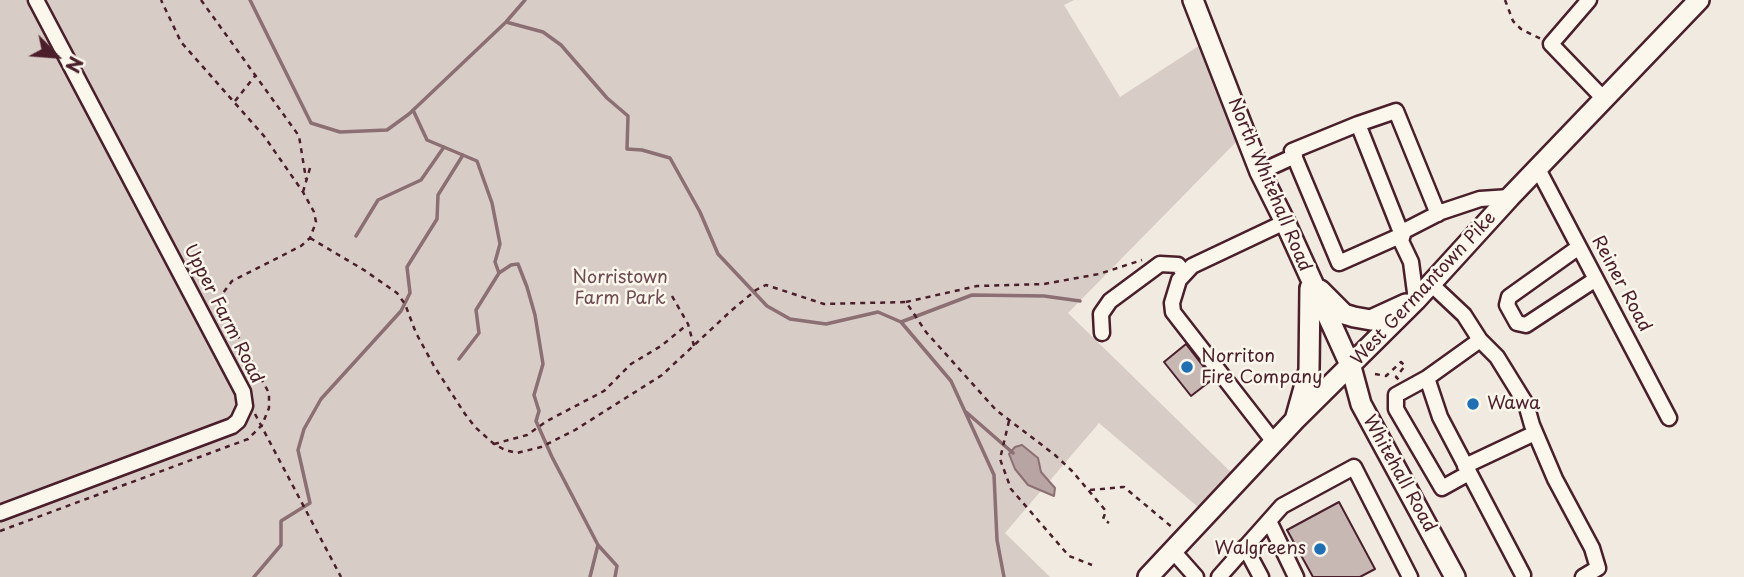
<!DOCTYPE html>
<style>
body{margin:0}
#map{position:relative;width:1744px;height:577px;overflow:hidden;background:#f0eae0;font-family:"Playpen Sans",sans-serif}
canvas{display:block}
.north{position:absolute;left:21px;top:21px;width:70px;height:70px;-webkit-text-stroke:5px #fbf7ec;paint-order:stroke;rotate:115deg;font-size:19px;font-weight:700;line-height:28px;text-align:center;color:#4a1f2b}
.north::after{content:'';display:block;margin:auto;width:24px;height:32px;background:#4a1f2b;clip-path:polygon(50% 0,100% 100%,50% 72%,0 100%)}
</style>
<div id="map">
<canvas width="1744" height="577"></canvas>
<div class="north">N</div>
</div>
<script>
const c = document.querySelector('canvas').getContext('2d');
c.lineJoin = 'round';
function fill(path, color) { c.fillStyle = color; c.fill(path, 'evenodd'); }
const toPath = rows => new Path2D(rows.map(r => 'M' + r).join(''));
function strokePath(path, color, width, dash) { c.strokeStyle = color; c.lineWidth = width; c.lineCap = dash ? 'butt' : 'round'; c.setLineDash(dash || []); c.stroke(path); }
function write(font, color, halo, rows, align = 'center') {
  c.font = font + ' "Playpen Sans",sans-serif'; c.lineWidth = 5; c.setLineDash([]); c.textBaseline = 'middle'; c.strokeStyle = halo; c.fillStyle = color; for (const [text, x, y, turn = 0] of rows) {
    c.save(); c.translate(x, y); c.rotate((+turn || 0) * Math.PI / 180); c.textAlign = isNaN(turn) ? turn : align; if (halo) c.strokeText(text, 0, 0); c.fillText(text, 0, 0); c.restore();
  }
}
const green = toPath([
 [0,0,1074,0,1064,5,1120,97,1208,40,1239,139,1068,313,1241,482,1205,513,1099,423,1005,533,1050,577,0,577]
]);
const water = toPath([
 [1022,445,1038,458,1041,472,1055,488,1054,496,1028,485,1015,469,1009,454,1015,447,1022,445]
]);
const stream = toPath([
 [250,0,311,123,340,132,387,130,409,114,506,22,525,0],
 [506,22,543,32,561,45,607,98,628,116,627,149,642,150,670,158,700,212,718,254,767,306,790,319,826,324,878,312,901,322,951,381,994,475,997,540,1004,577],
 [413,110,427,140,477,161,492,203,500,244,495,262,499,273,511,265,518,264,527,287,535,315,543,364,534,395,539,411,536,421,552,457,598,545,590,577],
 [356,236,378,200,421,180,444,147],
 [901,322,972,295,1044,296,1080,301],
 [459,359,479,333,476,310,499,273],
 [966,412,1013,453],
 [598,545,617,566,615,577],
 [254,577,281,545,281,521,310,503,298,450,304,429,321,399,401,311,410,293,407,267,437,219,438,195,463,155]
]);
const building = toPath([
 [1186,344,1213,379,1191,396,1164,362,1186,344],
 [1339,502,1375,569,1360,577,1313,577,1287,530,1339,502]
]);
const path = toPath([
 [201,0,299,136,306,179],
 [1505,0,1513,21,1521,29,1541,39],
 [235,101,255,76],
 [303,192,310,168],
 [310,238,364,270,397,293,405,304,416,333,434,366,465,414,475,427,494,444,505,450,517,453,541,447,575,430,662,375,732,310,756,290,766,285,824,304,906,302,926,332,996,410,1055,455,1072,471,1106,511,1103,519,1109,523],
 [672,296,688,324,694,346],
 [906,302,977,286,1044,284,1099,274,1142,260],
 [1375,374,1386,376,1401,362,1405,366,1396,377,1399,380],
 [255,414,341,577],
 [1009,421,1000,459,1011,489,1069,556,1092,565],
 [494,444,527,435,547,421,604,391,631,364,661,346,688,324],
 [1090,490,1124,487,1173,528],
 [0,531,248,439,262,425,269,408,269,393,233,327,223,300,223,293,232,281,301,246,310,238,316,222,314,212,303,192,264,136,181,42,161,0]
]);
const minor = toPath([
 [1589,0,1551,44,1604,99],
 [1358,124,1292,151,1339,263,1402,235,1358,124,1396,111,1438,214],
 [1538,169,1669,418],
 [1260,172,1295,156],
 [1579,247,1509,297,1507,305,1517,323,1526,325,1596,279],
 [1431,284,1464,315,1480,340,1497,357,1526,404,1532,425,1555,479,1592,548,1598,568,1583,577],
 [1416,300,1411,262,1401,241,1404,231,1441,212,1480,199,1510,197],
 [1102,333,1101,314,1110,301,1160,264,1178,265,1184,273],
 [1480,340,1427,378,1440,417,1523,575],
 [1427,378,1396,395,1396,409,1442,488,1469,473],
 [1274,442,1173,312,1172,303,1179,280,1192,266,1285,222],
 [1465,466,1535,433],
 [0,513,232,426,238,421,245,406,243,392,36,0],
 [1269,521,1296,577],
 [1245,547,1261,577],
 [1172,550,1196,577],
 [1219,577,1282,506,1354,467,1410,577]
]);
const major = toPath([
 [1193,0,1260,172,1285,222,1351,367,1361,404,1455,577],
 [1320,290,1344,314,1354,317,1371,320,1406,304],
 [1295,420,1309,370,1310,288],
 [1148,577,1295,420,1416,300,1510,197,1699,0]
]);
const markers = [
 [1187,367,7,"#1f6fb2"],
 [1473,404,7,"#1f6fb2"],
 [1320,549,7,"#1f6fb2"]
];
const streetNames = [
 ["North Whitehall Road",1269,185,67],
 ["Reiner Road",1621,284,62],
 ["West Germantown Pike",1424,289,-47],
 ["Upper Farm Road",223,314,63],
 ["Whitehall Road",1399,474,61]
];
const parkNames = [
 ["Norristown",620,278],
 ["Farm Park",620,299]
];
const poiNames = [
 ["Norriton",1201,357],
 ["Fire Company",1201,378],
 ["Wawa",1487,404],
 ["Walgreens",1306,549,"right"]
];
fill(green, '#d8ccc6');
fill(water, '#b8a4a2');
strokePath(water, '#8c6f72', 2);
strokePath(stream, '#8c6f72', 3.5);
fill(building, '#c8b8b3');
strokePath(building, '#4a1f2b', 2);
strokePath(minor, '#4a1f2b', 19);
strokePath(major, '#4a1f2b', 24);
strokePath(path, '#4a1f2b', 2.5, [5, 5]);
strokePath(minor, '#fbf7ec', 14);
strokePath(major, '#fbf7ec', 19);
for (const [x, y, r, color] of markers) { const dot = new Path2D(); dot.arc(x, y, r, 0, 2 * Math.PI); c.fillStyle = color; c.fill(dot); strokePath(dot, '#fbf7ec', 2.5); }
write('18px', '#4a1f2b', '#fbf7ec', streetNames);
write('18px', '#6e4a52', '#fbf7ec', parkNames);
write('18px', '#4a1f2b', '#fbf7ec', poiNames, 'left');
</script>
